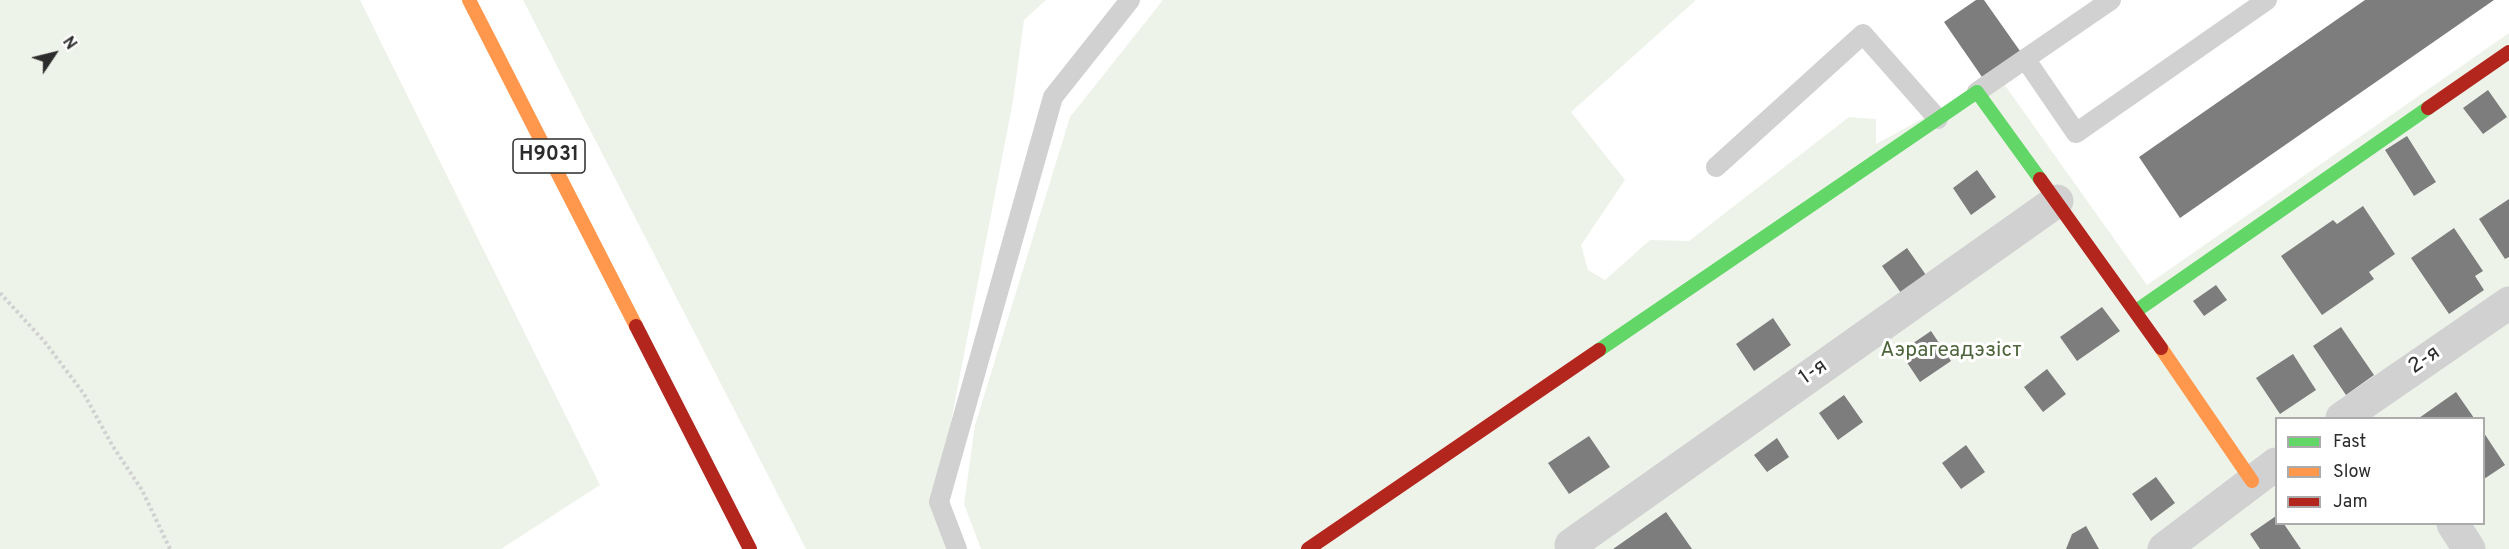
<!DOCTYPE html>
<meta charset="utf-8">
<style>
body{margin:0}
#map{position:relative;width:2509px;height:549px;overflow:hidden;background:#fff;font-family:Overpass,sans-serif}
canvas{display:block}
.legend{position:absolute;left:2275px;top:417px;width:210px;height:108px;box-sizing:border-box;background:#fff;border:2px solid #ababab;margin:0;padding:8px 10px;list-style:none;font-size:18px;color:#2c2c2c}
.legend li{display:flex;align-items:center;gap:12px;height:30px}
.legend b{width:30px;border:2px solid #ababab}
.north{position:absolute;left:24px;top:24px;width:60px;height:60px;-webkit-text-stroke:4px #fff;paint-order:stroke;rotate:55deg;font-size:16px;font-weight:700;line-height:24px;text-align:center;color:#2c2c2c}
.north::after{content:'';display:block;margin:auto;width:21px;height:27px;background:#2c2c2c;clip-path:polygon(50% 0,100% 100%,50% 72%,0 100%)}
</style>
<div id="map">
<canvas width="2509" height="549"></canvas>
<ul class="legend">
<li><b style="height:8px;background:#63d668"></b>Fast</li>
<li><b style="height:8px;background:#ff974d"></b>Slow</li>
<li><b style="height:8px;background:#b3261e"></b>Jam</li>
</ul>
<div class="north">N</div>
</div>
<script>
const c = document.querySelector('canvas').getContext('2d');
c.lineJoin = 'round';
function fill(path, color) { c.fillStyle = color; c.fill(path, 'evenodd'); }
const toPath = rows => new Path2D(rows.map(r => 'M' + r).join(''));
function strokePath(path, color, width, dash) { c.strokeStyle = color; c.lineWidth = width; c.lineCap = dash ? 'butt' : 'round'; c.setLineDash(dash || []); c.stroke(path); }
function write(font, color, halo, rows, align = 'center') {
  c.font = font + ' Overpass,sans-serif'; c.lineWidth = 6; c.setLineDash([]); c.textBaseline = 'middle'; c.strokeStyle = halo; c.fillStyle = color; for (const [text, x, y, turn = 0] of rows) {
    c.save(); c.translate(x, y); c.rotate((+turn || 0) * Math.PI / 180); c.textAlign = isNaN(turn) ? turn : align; if (halo) c.strokeText(text, 0, 0); c.fillText(text, 0, 0); c.restore();
  }
}
const green = toPath([
 [0,0,360,0,600,485,501,549,0,549],
 [523,0,1046,0,1024,20,1013,101,951,422,943,525,946,549,806,549],
 [1163,0,1696,0,1571,112,1625,180,1581,245,1588,270,1605,280,1650,240,1689,241,1849,117,1876,119,1876,144,1999,77,2147,285,2509,33,2509,549,981,549,964,504,975,425,1070,117],
 [2276,418,2484,418,2484,524,2276,524]
]);
const building = toPath([
 [1976,0,1984,0,2020,51,1982,77,1944,22],
 [2365,0,2494,0,2180,218,2139,157],
 [2488,90,2507,117,2483,134,2463,108],
 [2407,136,2436,182,2414,196,2385,150],
 [1977,170,1996,197,1971,215,1953,188],
 [2509,199,2509,257,2505,259,2479,219],
 [2363,206,2395,254,2369,272,2374,279,2322,315,2281,256,2333,220,2337,224],
 [2454,228,2483,271,2475,276,2484,290,2449,314,2411,258],
 [1907,248,1926,275,1901,293,1882,266],
 [2216,285,2227,300,2204,316,2193,301],
 [2102,307,2120,331,2077,361,2060,337],
 [1773,318,1791,345,1754,371,1736,344],
 [2341,327,2374,375,2346,395,2313,346],
 [1931,331,1951,361,1920,382,1900,352],
 [2293,354,2316,390,2280,414,2256,378],
 [2047,369,2066,394,2043,412,2024,387],
 [2456,392,2474,418,2419,418],
 [1844,395,1863,422,1838,440,1819,413],
 [2484,433,2505,465,2484,479],
 [1589,436,1610,467,1569,494,1548,463],
 [1777,438,1789,457,1767,472,1754,455],
 [1966,445,1985,472,1961,489,1942,463],
 [2156,477,2175,503,2151,521,2132,494],
 [1666,512,1692,549,1613,549],
 [2276,516,2276,524,2284,524,2301,549,2260,549,2250,534],
 [2086,526,2099,549,2066,549,2072,534]
]);
const path = toPath([
 [0,293,44,341,84,394,112,445,142,490,170,549]
]);
const lane = toPath([
 [2026,60,2076,133,2267,0],
 [1977,92,2111,0],
 [1716,167,1863,34,1938,119],
 [957,549,939,502,1053,97,1130,0]
]);
const street = toPath([
 [2342,418,2509,303],
 [2453,524,2469,549],
 [1571,545,2057,201],
 [2164,549,2276,464]
]);
const fast = toPath([
 [2136,311,2428,108],
 [1599,350,1977,92,2040,179]
]);
const slow = toPath([
 [469,0,636,326],
 [2161,348,2252,481]
]);
const jam = toPath([
 [2428,108,2509,52],
 [2040,179,2161,348],
 [636,326,750,549],
 [1308,549,1599,350]
]);
const shields = [
 [549,156,72]
];
const shieldNames = [
 ["Н9031",549,156]
];
const parkNames = [
 ["Аэрагеадэзіст",1951,352]
];
const streetNames = [
 ["2-я",2425,361,-35],
 ["1-я",1814,373,-35]
];
fill(green, '#eef3ea');
fill(building, '#7d7d7d');
strokePath(path, '#d1d1d1', 4, [3, 3]);
strokePath(lane, '#d1d1d1', 20);
strokePath(street, '#d1d1d1', 33);
strokePath(fast, '#63d668', 14);
strokePath(slow, '#ff974d', 14);
strokePath(jam, '#b3261e', 14);
for (const [x, y, w] of shields) { const box = new Path2D(); box.roundRect(x - w / 2, y - 17, w, 34, 4.5); c.fillStyle = '#fff'; c.fill(box); strokePath(box, '#2c2c2c', 1.5); }
write('bold 20px', '#2c2c2c', null, shieldNames);
write('21px', '#4e653c', '#fff', parkNames);
write('21px', '#2c2c2c', '#fff', streetNames);
</script>
